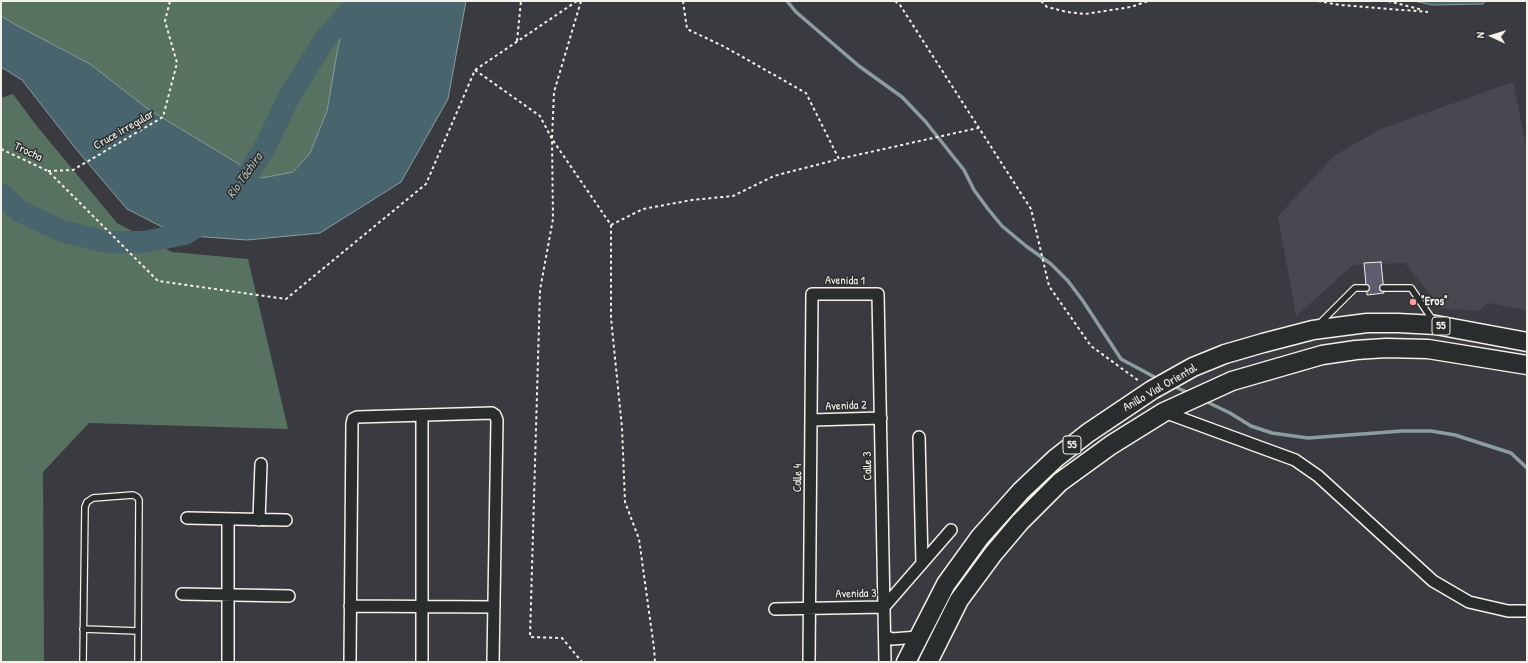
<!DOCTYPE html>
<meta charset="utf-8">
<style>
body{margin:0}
#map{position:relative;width:1528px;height:663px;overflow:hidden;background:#3a3b41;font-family:"Patrick Hand",sans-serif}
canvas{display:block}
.frame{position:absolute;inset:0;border:2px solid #f4f1e8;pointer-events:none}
.north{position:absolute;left:1472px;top:16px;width:40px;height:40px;-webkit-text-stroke:3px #2a2d2e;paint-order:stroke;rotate:274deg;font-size:11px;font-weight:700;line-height:16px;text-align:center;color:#f4f1e8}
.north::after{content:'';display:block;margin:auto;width:14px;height:18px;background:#f4f1e8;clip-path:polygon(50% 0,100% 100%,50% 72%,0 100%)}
</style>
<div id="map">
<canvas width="1528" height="663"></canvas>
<div class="frame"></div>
<div class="north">N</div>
</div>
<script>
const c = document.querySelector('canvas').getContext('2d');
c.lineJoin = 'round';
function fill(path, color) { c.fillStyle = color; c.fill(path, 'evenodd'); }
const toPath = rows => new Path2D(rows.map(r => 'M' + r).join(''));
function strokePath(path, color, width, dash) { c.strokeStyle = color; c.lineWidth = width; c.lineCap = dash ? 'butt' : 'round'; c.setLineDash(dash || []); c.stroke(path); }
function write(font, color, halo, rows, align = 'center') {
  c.font = font + ' "Patrick Hand",sans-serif'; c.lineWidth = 3; c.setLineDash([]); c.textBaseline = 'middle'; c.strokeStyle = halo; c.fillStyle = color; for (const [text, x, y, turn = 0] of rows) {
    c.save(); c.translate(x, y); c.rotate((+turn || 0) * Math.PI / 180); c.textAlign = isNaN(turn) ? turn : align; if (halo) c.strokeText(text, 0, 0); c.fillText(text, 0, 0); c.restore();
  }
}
const built = toPath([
 [1513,82,1527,151,1527,310,1489,303,1478,311,1441,308,1405,263,1353,265,1296,316,1278,216,1335,155,1381,129]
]);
const green = toPath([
 [1,1,350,1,338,47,327,111,310,153,293,172,262,178,148,109,90,64,18,26,1,16],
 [13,94,36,125,117,223,172,252,248,259,288,429,89,423,43,472,44,662,1,662,1,98]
]);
const water = toPath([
 [350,1,466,1,448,99,401,182,320,233,247,240,178,235,127,209,76,149,22,80,1,67,1,16,18,26,90,64,148,109,262,178,293,172,310,153,327,111,338,47,350,1],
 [1414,1,1486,1,1483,4,1432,5,1414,1]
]);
const stream = toPath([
 [787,1,796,12,859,66,902,97,925,121,964,170,974,190,988,209,1002,226,1026,246,1051,264,1068,281,1083,301,1121,359,1160,380],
 [1173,386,1189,393],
 [1203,400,1230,413,1251,426,1272,433,1308,438,1402,431,1431,431,1455,435,1511,453,1527,468]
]);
const river = toPath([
 [1,194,19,211,62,231,107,242,144,242,185,234,205,221],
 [233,195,242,185,266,145,289,97,325,39,359,1]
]);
const building = toPath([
 [1381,262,1384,293,1367,295,1364,263,1381,262]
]);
const path = toPath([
 [581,1,554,92,552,139,611,225,611,318,622,428,625,502,639,539,654,648,655,662],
 [683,1,687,29,725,47,806,93,839,159,978,128],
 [895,1,900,5,1031,209,1049,286,1091,346,1139,381],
 [1041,1,1047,7,1067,12,1085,14,1131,7,1148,1],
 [1318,1,1340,5,1428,12],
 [1388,1,1423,10],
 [517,41,521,1],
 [475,70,540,116,552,139,553,219,540,290,530,637,562,638,582,662],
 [1,149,48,171,158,281,286,299,426,184,475,70,577,1],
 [48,171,73,170,163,117,177,63,165,21,170,1],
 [611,225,643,209,692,200,733,196,774,176,839,159]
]);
const service = toPath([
 [1383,288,1411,288,1434,322],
 [1318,325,1355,288,1366,288],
 [83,629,138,631],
 [83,662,85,507,87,502,93,498,133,495,137,497,139,500,138,662]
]);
const minor = toPath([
 [1164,412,1295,460,1318,476,1433,581,1469,602,1508,611,1527,611],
 [422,415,422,662],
 [812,420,881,418],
 [919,437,922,563],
 [187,518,286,520],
 [259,520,261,464],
 [182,594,289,596],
 [350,606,493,607],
 [775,609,884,607,951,530],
 [885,636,892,639,918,637],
 [228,662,228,519],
 [350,662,352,424,353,419,357,417,492,413,495,415,497,420,493,662],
 [809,662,812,294,878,294,885,662]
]);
const trunk = toPath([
 [906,662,946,584,980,537,1021,491,1056,458,1088,433,1152,390,1193,367,1225,354,1263,343,1313,330,1367,323,1398,323,1436,325,1527,342],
 [928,662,959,600,993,554,1020,522,1060,482,1111,445,1164,412,1232,381,1322,355,1356,350,1386,348,1428,349,1527,365]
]);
const markers = [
 [1413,302,4,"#ff9aa2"]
];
const shields = [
 [1441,326,18],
 [1072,445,18]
];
const shieldNames = [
 ["55",1441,326],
 ["55",1072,445]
];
const streetNames = [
 ["Cruce irregular",124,130,-30],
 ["Trocha",28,152,25],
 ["Avenida 1",845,281,1],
 ["Anillo Vial Oriental",1160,388,-30],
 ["Avenida 2",846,406,-2],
 ["Calle 3",868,466,-91],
 ["Calle 4",798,478,-89],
 ["Avenida 3",856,594,-1]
];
const poiNames = [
 ["\"Eros\"",1421,302]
];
const waterNames = [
 ["Río Táchira",245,176,-55]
];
fill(built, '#484851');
fill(green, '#577260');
fill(water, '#48646c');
strokePath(water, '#8d9c9e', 1);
strokePath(stream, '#8d9c9e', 3.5);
strokePath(river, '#48646c', 22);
fill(building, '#5f5c6e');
strokePath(building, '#f4f1e8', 1);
strokePath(service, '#f4f1e8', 8);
strokePath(minor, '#f4f1e8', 14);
strokePath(trunk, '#f4f1e8', 21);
strokePath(path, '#f4f1e8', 2, [3, 3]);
strokePath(service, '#2a2d2e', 5.5);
strokePath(minor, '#2a2d2e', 11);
strokePath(trunk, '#2a2d2e', 18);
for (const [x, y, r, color] of markers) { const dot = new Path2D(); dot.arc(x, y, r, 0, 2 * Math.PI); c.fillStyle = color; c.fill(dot); strokePath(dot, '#2a2d2e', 1.5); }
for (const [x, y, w] of shields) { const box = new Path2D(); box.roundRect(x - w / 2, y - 9, w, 18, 3); c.fillStyle = '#2a2d2e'; c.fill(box); strokePath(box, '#f4f1e8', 1); }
write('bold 11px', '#f4f1e8', null, shieldNames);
write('12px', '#f4f1e8', '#2a2d2e', streetNames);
write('bold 12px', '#f4f1e8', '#2a2d2e', poiNames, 'left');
write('italic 13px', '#afb9b6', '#2a2d2e', waterNames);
</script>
